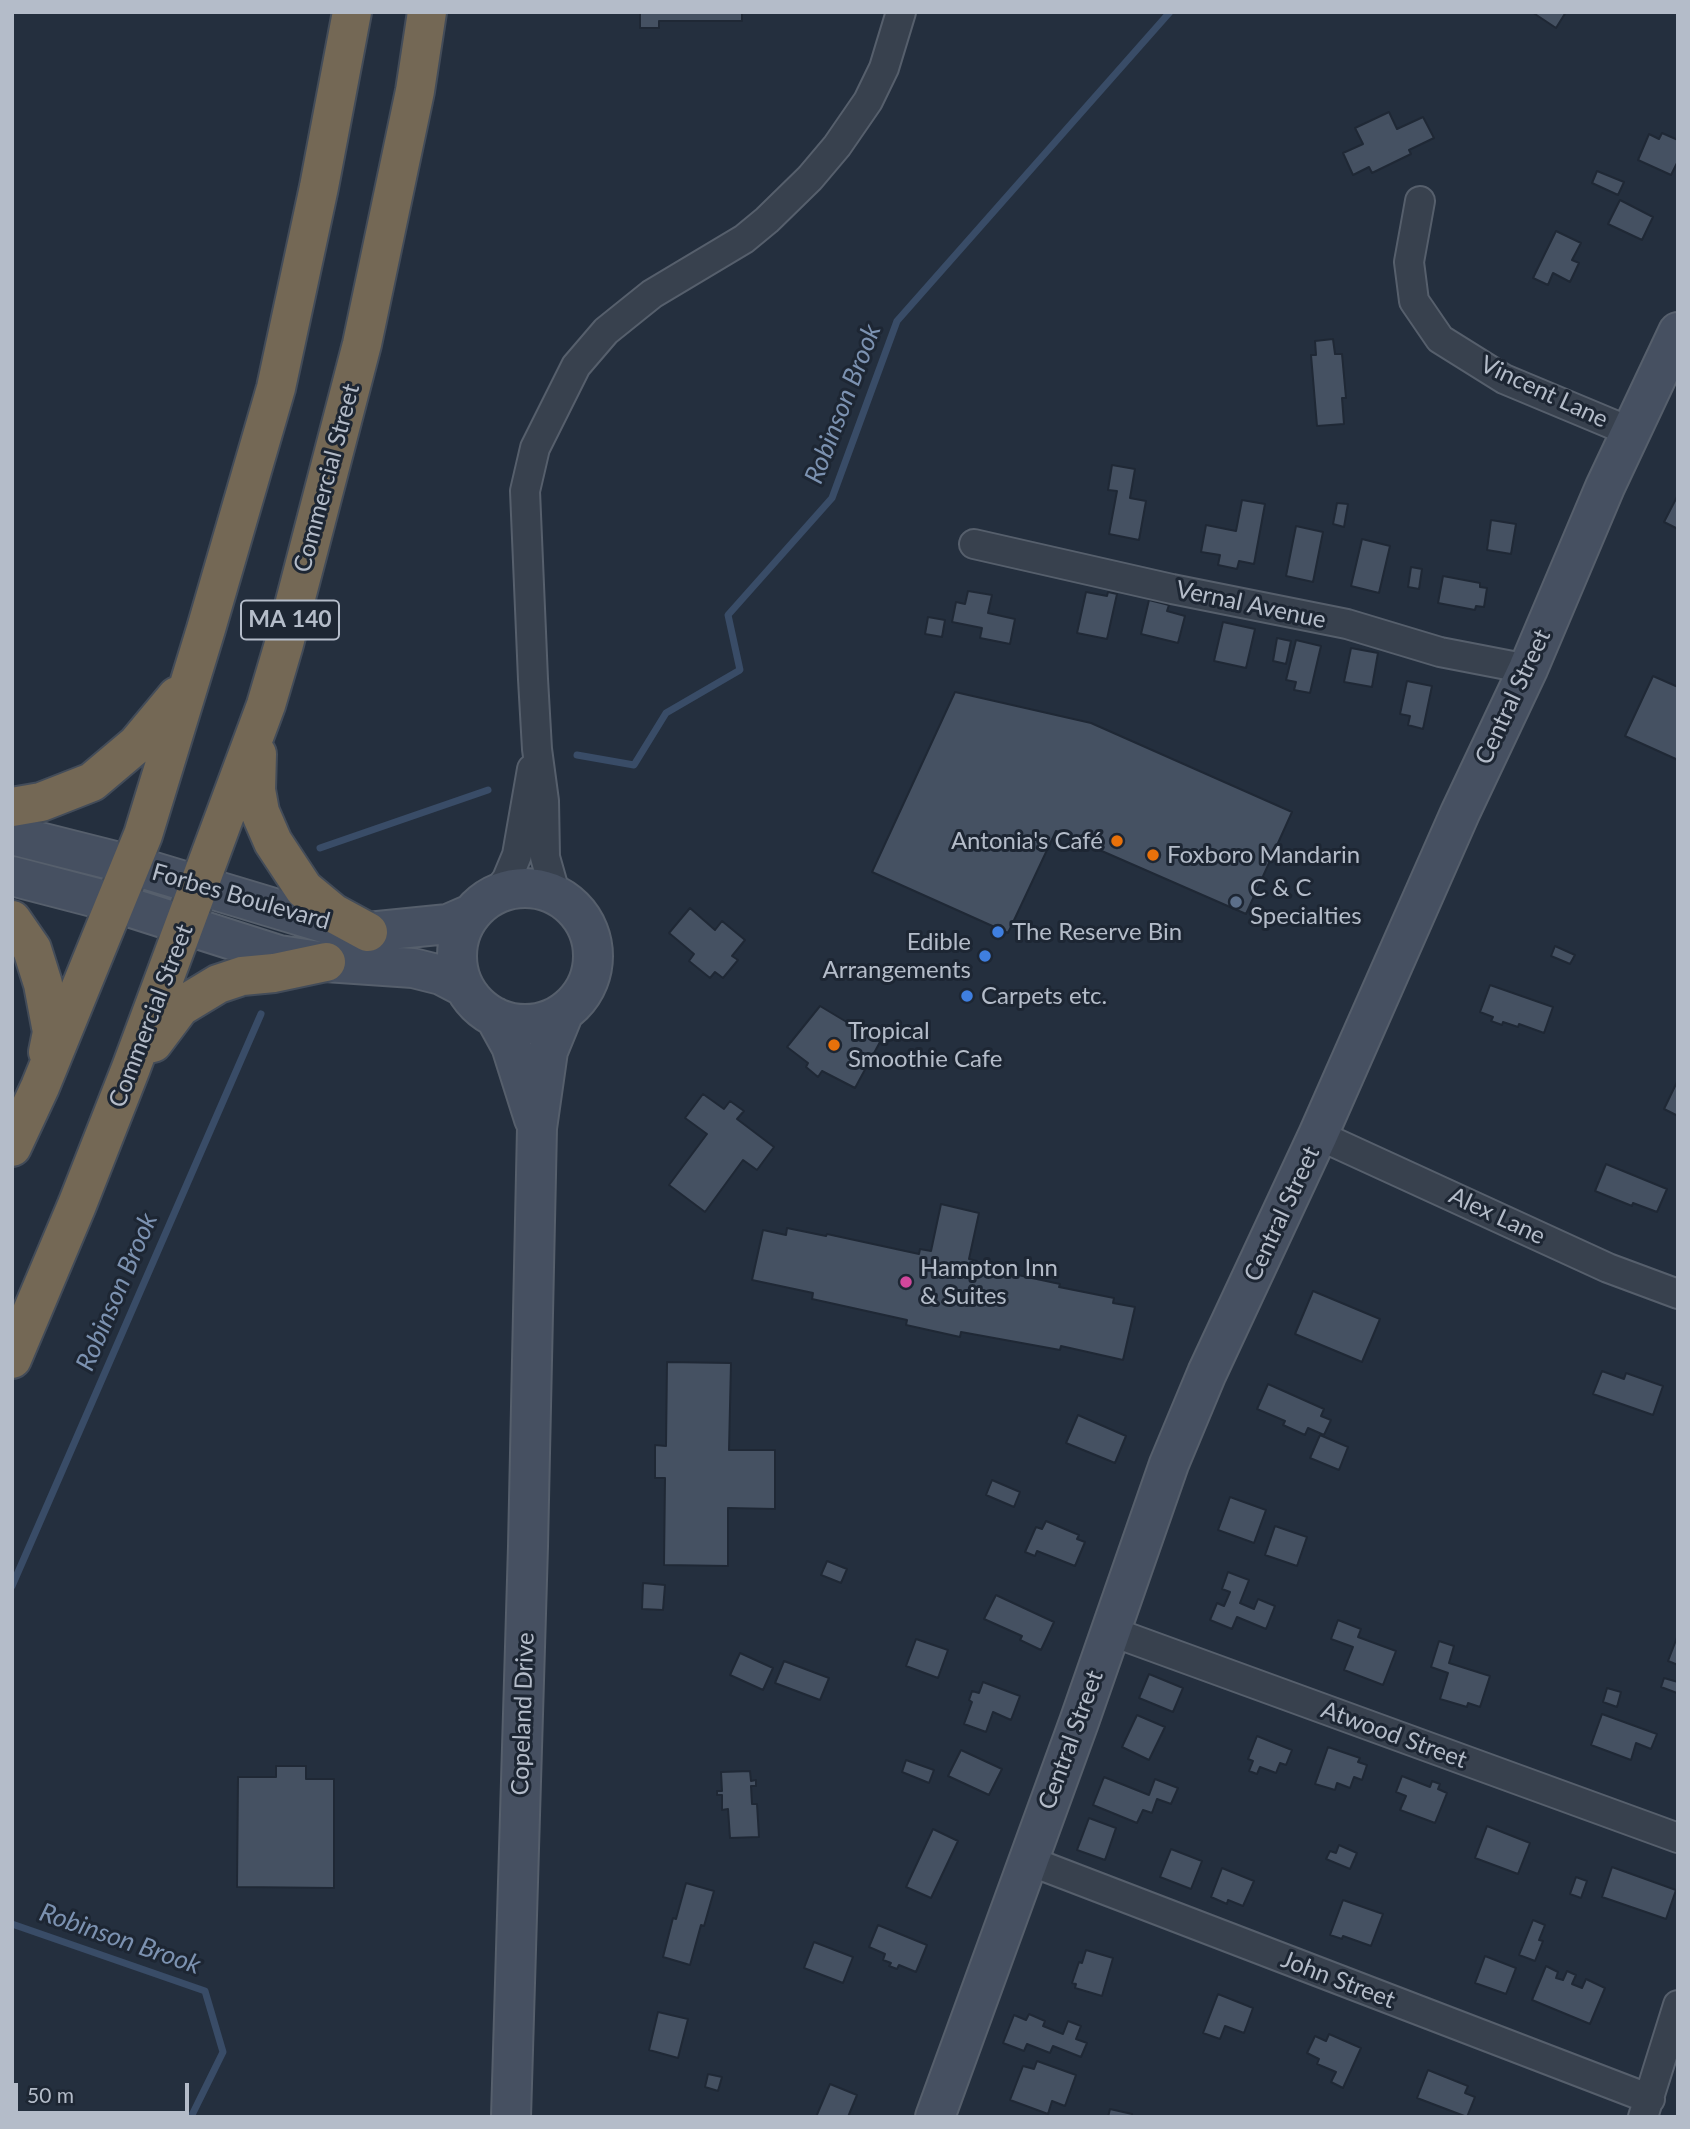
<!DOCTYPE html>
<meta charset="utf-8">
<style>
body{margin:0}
#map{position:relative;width:1690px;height:2129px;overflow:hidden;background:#242f3e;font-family:Lato,sans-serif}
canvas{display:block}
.frame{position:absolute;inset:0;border:14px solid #b4bcc9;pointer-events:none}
.scale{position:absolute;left:14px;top:2083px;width:175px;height:32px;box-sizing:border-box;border:4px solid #b4bcc9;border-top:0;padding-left:9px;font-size:21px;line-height:24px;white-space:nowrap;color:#b4bcc9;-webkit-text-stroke:5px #1d2633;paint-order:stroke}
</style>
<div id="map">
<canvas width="1690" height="2129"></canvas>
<div class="frame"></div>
<div class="scale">50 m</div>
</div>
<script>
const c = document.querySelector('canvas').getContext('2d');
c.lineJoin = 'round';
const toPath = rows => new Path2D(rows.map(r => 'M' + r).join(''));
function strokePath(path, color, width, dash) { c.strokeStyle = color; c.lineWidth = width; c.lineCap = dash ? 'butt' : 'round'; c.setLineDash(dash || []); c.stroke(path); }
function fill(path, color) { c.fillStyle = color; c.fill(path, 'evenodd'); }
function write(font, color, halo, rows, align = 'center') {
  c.font = font + ' Lato,sans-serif'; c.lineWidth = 6; c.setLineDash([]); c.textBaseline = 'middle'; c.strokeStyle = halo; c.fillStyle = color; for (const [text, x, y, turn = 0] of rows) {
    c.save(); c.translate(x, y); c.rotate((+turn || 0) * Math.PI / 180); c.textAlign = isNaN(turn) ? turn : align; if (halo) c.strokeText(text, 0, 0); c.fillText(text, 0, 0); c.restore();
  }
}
const stream = toPath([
 [577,755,634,765,666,713,740,670,728,615,832,498,897,321,1170,12],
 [320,848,488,790],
 [12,1586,261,1014],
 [12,1924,205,1991,223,2052,191,2117]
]);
const building = toPath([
 [640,12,742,12,742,21,659,21,659,28,640,28,640,12],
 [1532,12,1566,12,1556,28,1532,12],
 [1389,112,1397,129,1423,117,1434,138,1409,150,1411,154,1372,173,1369,167,1353,175,1343,153,1363,144,1355,128,1389,112],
 [1662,133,1678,140,1678,161,1671,175,1638,160,1649,134,1659,139,1662,133],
 [1597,171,1624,182,1618,195,1592,183,1597,171],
 [1620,200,1653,217,1642,240,1608,224,1620,200],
 [1556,231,1581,243,1572,260,1579,263,1570,282,1553,273,1548,285,1533,278,1556,231],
 [1333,339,1335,354,1342,354,1346,398,1342,398,1344,424,1317,426,1311,355,1316,355,1315,341,1333,339],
 [1112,465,1135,469,1130,498,1146,501,1139,540,1109,534,1117,491,1108,490,1112,465],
 [1678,495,1678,529,1664,522,1678,495],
 [1242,500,1265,504,1254,564,1239,561,1237,569,1218,565,1220,555,1201,552,1206,525,1236,531,1242,500],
 [1337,503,1348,504,1344,527,1333,524,1337,503],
 [1491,520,1516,524,1511,554,1487,550,1491,520],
 [1296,526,1323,532,1313,582,1286,576,1296,526],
 [1362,539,1390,546,1379,593,1351,586,1362,539],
 [1411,567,1422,569,1419,589,1408,587,1411,567],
 [1443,576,1480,583,1480,587,1487,588,1484,607,1476,606,1475,610,1438,603,1443,576],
 [968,591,992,595,988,613,1015,619,1010,644,980,638,982,628,952,622,956,602,965,604,968,591],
 [1086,592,1107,596,1108,592,1117,594,1107,639,1077,633,1086,592],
 [1149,600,1169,605,1167,611,1185,616,1178,643,1141,634,1149,600],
 [928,617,945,620,942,637,925,634,928,617],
 [1223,622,1255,629,1246,668,1214,661,1223,622],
 [1277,638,1291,641,1286,664,1273,661,1277,638],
 [1296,640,1321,646,1310,693,1294,690,1296,682,1286,680,1296,640],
 [1351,648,1378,653,1372,687,1344,682,1351,648],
 [1653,676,1678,687,1678,760,1625,736,1653,676],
 [1407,681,1432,686,1423,729,1408,725,1410,716,1400,714,1407,681],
 [955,692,1091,723,1292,812,1246,914,1056,831,1008,933,872,872,955,692],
 [690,908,715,930,722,921,745,940,732,956,738,960,723,978,715,972,710,978,689,961,694,954,669,933,690,908],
 [1555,946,1575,955,1570,964,1551,956,1555,946],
 [1490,985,1553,1007,1544,1033,1519,1024,1518,1027,1503,1022,1502,1025,1491,1021,1493,1017,1480,1012,1490,985],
 [820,1006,880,1042,855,1088,822,1071,818,1077,806,1067,808,1063,787,1047,820,1006],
 [1678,1080,1678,1116,1664,1109,1678,1080],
 [703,1094,724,1109,730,1101,744,1111,737,1119,774,1147,757,1170,743,1160,705,1212,669,1185,707,1134,685,1118,703,1094],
 [1606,1164,1667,1189,1657,1212,1633,1203,1632,1206,1595,1191,1606,1164],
 [941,1204,979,1213,969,1259,977,1261,976,1266,1060,1284,1059,1287,1114,1298,1113,1303,1135,1307,1123,1360,1061,1346,1060,1350,961,1332,960,1337,906,1325,907,1320,812,1299,813,1293,752,1280,763,1230,786,1235,787,1228,826,1236,827,1234,919,1254,920,1249,931,1251,941,1204],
 [1313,1291,1380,1319,1362,1362,1295,1334,1313,1291],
 [667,1362,731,1363,729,1450,775,1450,775,1509,728,1508,728,1566,664,1565,665,1478,655,1478,655,1445,666,1446,667,1362],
 [1602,1371,1624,1379,1626,1373,1663,1386,1653,1415,1593,1394,1602,1371],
 [1268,1384,1324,1409,1321,1416,1331,1420,1324,1435,1308,1428,1305,1435,1283,1425,1285,1421,1257,1409,1268,1384],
 [1078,1415,1126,1436,1115,1463,1066,1443,1078,1415],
 [1320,1435,1348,1447,1339,1470,1310,1458,1320,1435],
 [992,1480,1020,1492,1014,1507,986,1495,992,1480],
 [1230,1497,1266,1510,1254,1543,1218,1530,1230,1497],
 [1046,1521,1079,1535,1077,1539,1085,1542,1075,1566,1037,1551,1035,1556,1025,1552,1036,1527,1042,1529,1046,1521],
 [1275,1526,1307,1537,1297,1566,1265,1555,1275,1526],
 [827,1561,847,1569,841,1583,821,1575,827,1561],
 [1228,1572,1249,1580,1240,1603,1254,1609,1258,1599,1275,1606,1266,1629,1237,1617,1232,1629,1210,1620,1217,1603,1224,1606,1230,1592,1222,1589,1228,1572],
 [643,1583,665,1585,663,1610,642,1609,643,1583],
 [996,1595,1054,1622,1041,1650,1020,1640,1022,1636,984,1619,996,1595],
 [1338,1620,1361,1629,1358,1637,1396,1651,1383,1685,1344,1670,1353,1647,1331,1639,1338,1620],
 [1678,1635,1678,1665,1668,1661,1678,1635],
 [916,1639,948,1650,938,1678,906,1666,916,1639],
 [1439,1641,1454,1646,1449,1663,1490,1676,1480,1707,1468,1703,1467,1707,1440,1699,1448,1673,1431,1667,1439,1641],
 [740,1653,773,1668,763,1690,730,1675,740,1653],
 [784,1661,829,1678,820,1700,775,1683,784,1661],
 [1149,1674,1183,1688,1173,1712,1139,1698,1149,1674],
 [1664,1678,1678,1682,1677,1693,1661,1687,1664,1678],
 [983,1682,1020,1696,1011,1720,993,1712,986,1732,964,1724,972,1702,969,1700,972,1691,979,1693,983,1682],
 [1607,1688,1621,1692,1617,1707,1603,1702,1607,1688],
 [1602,1714,1657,1734,1651,1749,1636,1743,1631,1760,1591,1745,1602,1714],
 [1137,1715,1165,1727,1149,1760,1122,1747,1137,1715],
 [1257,1736,1292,1750,1286,1765,1280,1763,1276,1773,1260,1767,1257,1774,1249,1771,1253,1761,1248,1759,1257,1736],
 [1328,1747,1360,1758,1358,1762,1367,1765,1362,1780,1354,1777,1350,1788,1337,1783,1335,1790,1315,1784,1328,1747],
 [961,1750,1002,1769,989,1795,948,1776,961,1750],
 [906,1760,934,1770,929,1783,902,1772,906,1760],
 [276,1766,306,1766,306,1779,334,1779,334,1888,237,1887,238,1777,276,1777,276,1766],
 [750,1771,751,1781,756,1780,756,1786,751,1786,752,1804,757,1804,759,1837,730,1838,728,1809,722,1810,722,1795,717,1795,717,1791,722,1791,721,1772,750,1771],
 [1402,1776,1430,1787,1432,1781,1440,1784,1438,1789,1447,1793,1435,1823,1400,1810,1406,1796,1396,1792,1402,1776],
 [1104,1777,1149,1795,1155,1779,1178,1788,1171,1804,1157,1799,1152,1813,1143,1810,1137,1823,1093,1805,1104,1777],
 [1089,1818,1116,1828,1105,1860,1077,1850,1089,1818],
 [1487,1826,1530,1843,1518,1874,1475,1858,1487,1826],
 [933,1829,958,1841,931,1898,906,1887,933,1829],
 [1339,1845,1357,1853,1350,1869,1326,1859,1330,1851,1336,1853,1339,1845],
 [1171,1849,1202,1861,1191,1889,1160,1877,1171,1849],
 [1612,1867,1676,1890,1666,1919,1602,1897,1612,1867],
 [1222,1868,1254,1881,1243,1906,1228,1900,1227,1904,1211,1897,1222,1868],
 [1576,1877,1587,1881,1581,1898,1570,1894,1576,1877],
 [686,1883,714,1891,704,1926,701,1925,690,1965,663,1957,673,1918,676,1919,686,1883],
 [1343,1900,1383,1914,1371,1946,1343,1936,1342,1939,1330,1935,1343,1900],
 [1533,1920,1545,1925,1539,1940,1543,1941,1535,1961,1519,1955,1533,1920],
 [878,1925,927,1945,916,1972,899,1965,897,1969,889,1966,891,1963,883,1960,885,1954,869,1947,878,1925],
 [814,1942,853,1957,843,1983,804,1968,814,1942],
 [1086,1950,1113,1958,1102,1996,1075,1988,1076,1984,1072,1983,1079,1962,1082,1963,1086,1950],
 [1485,1956,1516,1968,1506,1994,1475,1983,1485,1956],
 [1546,1966,1558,1972,1556,1978,1563,1980,1567,1971,1576,1975,1572,1984,1582,1988,1586,1979,1605,1988,1590,2024,1532,2000,1546,1966],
 [1218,1994,1253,2008,1244,2033,1225,2026,1220,2039,1203,2033,1218,1994],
 [658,2012,688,2019,678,2058,649,2050,658,2012],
 [1029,2014,1045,2021,1043,2026,1063,2034,1068,2021,1081,2026,1076,2039,1087,2043,1081,2057,1053,2046,1050,2053,1027,2044,1024,2051,1003,2043,1014,2015,1026,2020,1029,2014],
 [1329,2034,1361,2048,1343,2088,1331,2082,1336,2072,1317,2064,1319,2059,1307,2053,1315,2036,1326,2041,1329,2034],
 [1037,2061,1076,2075,1065,2106,1052,2101,1048,2114,1010,2100,1023,2066,1034,2069,1037,2061],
 [1428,2070,1468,2086,1465,2093,1475,2097,1467,2117,1417,2098,1428,2070],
 [708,2074,722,2077,718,2091,705,2087,708,2074],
 [830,2084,857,2095,848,2117,816,2117,830,2084],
 [1110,2109,1132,2114,1132,2117,1108,2117,1110,2109]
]);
const street = toPath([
 [1420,201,1409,262,1414,301,1440,339,1504,379,1631,432],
 [974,544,1172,589,1347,624,1440,652,1528,669],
 [495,895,507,879,517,855,532,769],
 [556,896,545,857,544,801,537,749,533,679,525,491,535,448,576,366,606,331,652,294,744,239,767,220,810,178,837,146,868,101,884,68,901,12],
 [1318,1135,1608,1268,1678,1294],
 [1110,1631,1678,1838],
 [1027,1860,1650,2099],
 [1643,2117,1678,2005]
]);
const secondary = toPath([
 [12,835,131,865,327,924,368,932,448,924,471,914],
 [12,876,116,903,279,955,326,962,413,968,441,975,464,987],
 '457 956a68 68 0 1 1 136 0a68 68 0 1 1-136 0Z',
 [495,1017,511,1046,534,1119],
 [511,2117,528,1546,537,1128,548,1051,564,1012],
 [935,2117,1079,1722,1169,1464,1207,1373,1318,1135,1460,813,1528,669,1605,487,1678,332]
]);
const highway = toPath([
 [257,754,256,790,260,812,273,842,304,889,333,913,368,932],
 [12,807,41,802,92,782,137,744,177,696],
 [12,920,32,949,43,984,52,1032,48,1052],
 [153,1043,180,1007,218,984,242,976,274,973,326,962],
 [12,1147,40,1087,143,835,206,629,276,388,319,187,352,12],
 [12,1359,77,1205,131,1068,266,705,284,644,362,344,415,91,427,12]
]);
const markers = [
 [1117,841,7,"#e8710a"],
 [1153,855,7,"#e8710a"],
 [1236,902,7,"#5c6f8a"],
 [998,932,7,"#3f7fe0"],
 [985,956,7,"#3f7fe0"],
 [967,996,7,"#3f7fe0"],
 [834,1045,7,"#e8710a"],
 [906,1282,7,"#d1479c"]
];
const shields = [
 [290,620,98]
];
const shieldNames = [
 ["MA 140",290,620]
];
const streetNames = [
 ["Vincent Lane",1544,392,25],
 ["Commercial Street",327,478,-75],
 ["Vernal Avenue",1251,605,12],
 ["Central Street",1513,697,-65],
 ["Forbes Boulevard",241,897,16],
 ["Commercial Street",151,1016,-69],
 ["Central Street",1282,1214,-65],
 ["Alex Lane",1497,1216,25],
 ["Copeland Drive",523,1714,-88],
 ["Atwood Street",1394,1735,20],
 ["Central Street",1071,1740,-70],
 ["John Street",1338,1980,21]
];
const poiNames = [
 ["Antonia's Café",1103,841,"right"],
 ["Foxboro Mandarin",1167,855],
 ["C & C",1250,888],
 ["Specialties",1250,916],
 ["The Reserve Bin",1012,932],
 ["Edible",971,942,"right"],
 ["Arrangements",971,970,"right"],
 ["Carpets etc.",981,996],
 ["Tropical",848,1031],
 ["Smoothie Cafe",848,1059],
 ["Hampton Inn",920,1268],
 ["& Suites",920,1296]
];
const waterNames = [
 ["Robinson Brook",843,404,-69],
 ["Robinson Brook",117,1292,-67],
 ["Robinson Brook",120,1939,19]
];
strokePath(stream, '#394c67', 7);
fill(building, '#455162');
strokePath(building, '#1f2835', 2);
strokePath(street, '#565f6c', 32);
strokePath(secondary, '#565f6c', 42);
strokePath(highway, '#434c59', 42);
strokePath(street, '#38414e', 28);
strokePath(secondary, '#465061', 38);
strokePath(highway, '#746855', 38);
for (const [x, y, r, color] of markers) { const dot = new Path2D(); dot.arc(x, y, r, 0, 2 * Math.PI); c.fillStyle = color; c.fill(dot); strokePath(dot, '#1d2633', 2.5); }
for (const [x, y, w] of shields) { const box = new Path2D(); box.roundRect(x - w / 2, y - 19.5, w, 39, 5); c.fillStyle = '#1d2633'; c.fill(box); strokePath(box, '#b4bcc9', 2); }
write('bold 23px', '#b4bcc9', null, shieldNames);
write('24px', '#b4bcc9', '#1d2633', streetNames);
write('24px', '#b4bcc9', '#1d2633', poiNames, 'left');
write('italic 26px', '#7c92b1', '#1d2633', waterNames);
</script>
